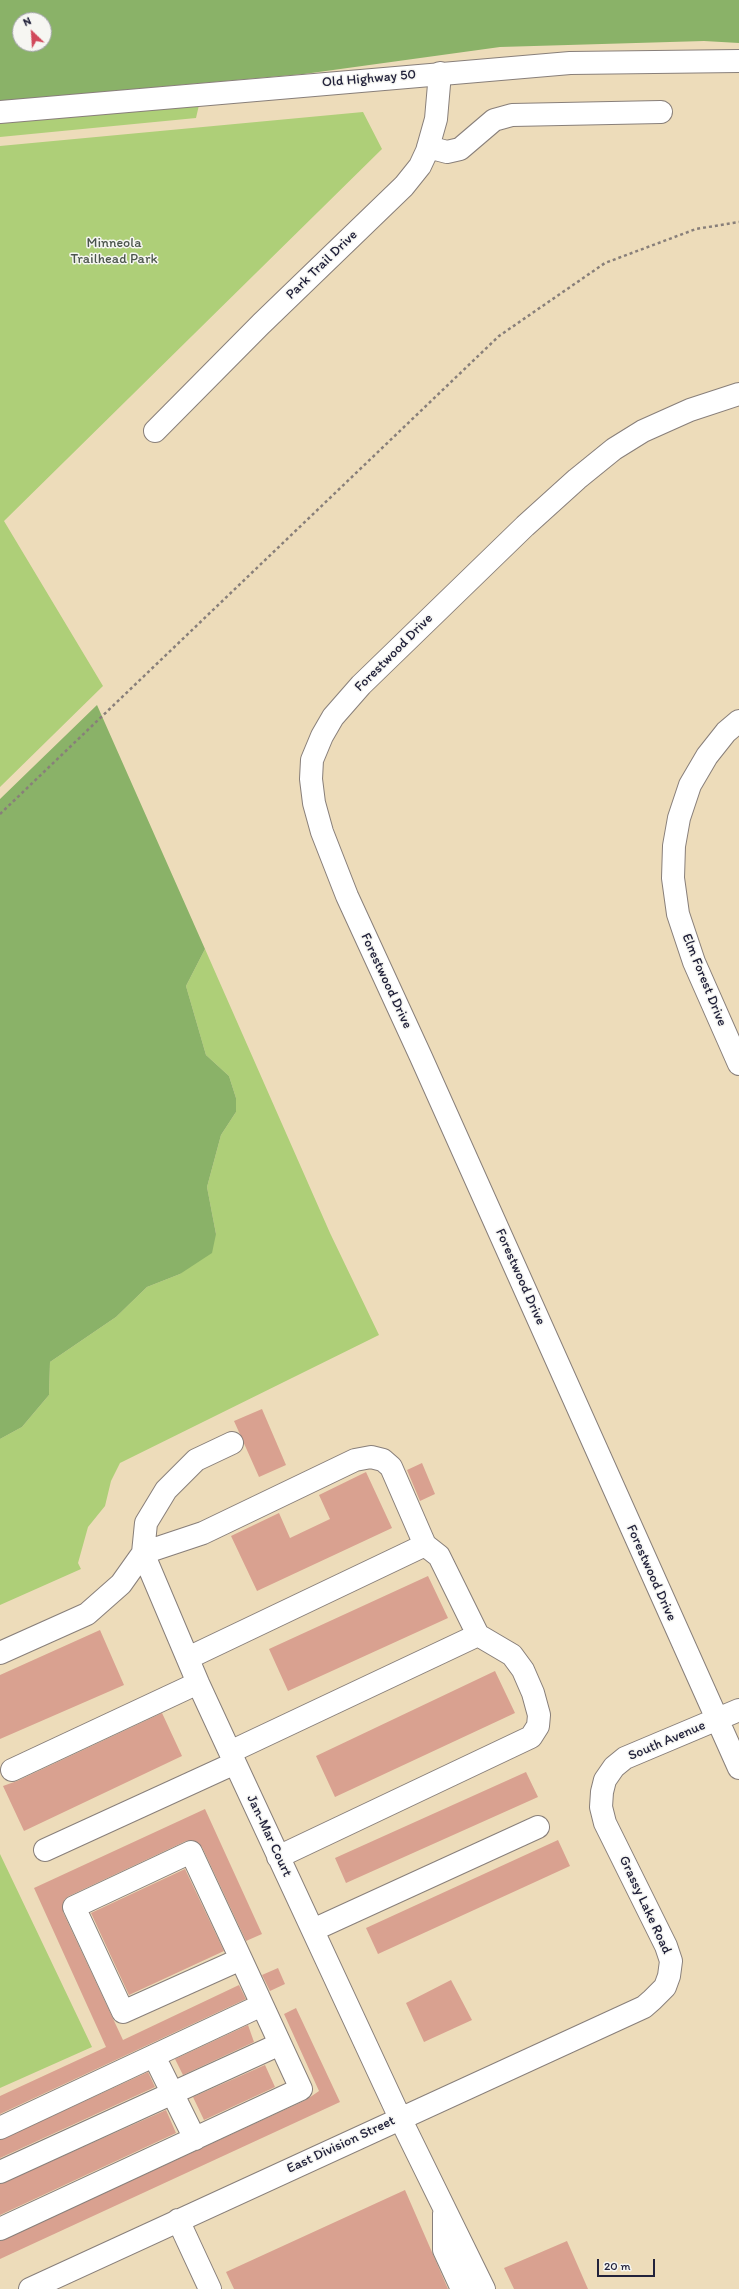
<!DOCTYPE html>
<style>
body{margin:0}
#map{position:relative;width:739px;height:2289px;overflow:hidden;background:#eddcba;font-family:Itim,sans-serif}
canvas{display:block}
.north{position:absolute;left:12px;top:12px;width:40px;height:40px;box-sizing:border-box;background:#f6f6f2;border:1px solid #a1a1a9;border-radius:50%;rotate:335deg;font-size:11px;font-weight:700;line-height:16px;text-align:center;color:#22223b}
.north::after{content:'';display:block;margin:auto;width:14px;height:18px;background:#d1495b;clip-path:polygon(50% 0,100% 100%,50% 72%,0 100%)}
.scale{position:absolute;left:597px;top:2259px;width:58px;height:18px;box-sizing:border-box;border:2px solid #22223b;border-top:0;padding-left:5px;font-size:12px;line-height:14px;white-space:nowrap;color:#22223b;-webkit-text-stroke:3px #f6f6f2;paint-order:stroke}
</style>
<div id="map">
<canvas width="739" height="2289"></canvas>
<div class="north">N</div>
<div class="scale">20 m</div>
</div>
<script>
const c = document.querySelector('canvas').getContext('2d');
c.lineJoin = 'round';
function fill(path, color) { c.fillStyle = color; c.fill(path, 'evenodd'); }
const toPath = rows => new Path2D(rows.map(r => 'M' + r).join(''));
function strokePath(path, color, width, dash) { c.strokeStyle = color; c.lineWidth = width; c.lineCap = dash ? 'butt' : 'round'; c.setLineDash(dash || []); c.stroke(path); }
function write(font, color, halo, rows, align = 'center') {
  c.font = font + ' Itim,sans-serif'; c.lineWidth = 3; c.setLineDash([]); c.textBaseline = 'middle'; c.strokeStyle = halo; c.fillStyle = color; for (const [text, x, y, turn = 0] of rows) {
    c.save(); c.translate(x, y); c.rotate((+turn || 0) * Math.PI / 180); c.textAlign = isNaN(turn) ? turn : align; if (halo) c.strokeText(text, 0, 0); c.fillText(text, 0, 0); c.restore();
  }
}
const green = toPath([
 [199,105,196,118,0,137,0,123],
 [363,112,382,149,4,521,103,686,0,787,0,146],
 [205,949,330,1233,379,1335,120,1463,111,1481,105,1506,88,1527,78,1563,81,1569,0,1605,0,1439,22,1427,49,1395,50,1362,116,1317,147,1287,180,1274,216,1234,207,1187,221,1135,236,1112,236,1098,229,1076,206,1055,186,986],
 [0,1854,92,2047,0,2088]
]);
const forest = toPath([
 [0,0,739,0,739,43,704,41,500,47,304,74,0,101],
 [20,20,44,20,44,44,20,44],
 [97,705,205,949,186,986,206,1055,229,1076,236,1098,236,1112,221,1135,207,1187,216,1234,212,1253,180,1274,147,1287,116,1317,50,1362,49,1395,22,1427,0,1439,0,799]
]);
const building = toPath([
 [262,1409,286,1465,259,1477,234,1421],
 [422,1463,435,1494,420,1501,407,1470],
 [366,1472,392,1528,257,1591,231,1536,279,1513,290,1538,330,1519,319,1495],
 [428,1576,448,1618,288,1691,269,1649],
 [100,1630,124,1685,0,1739,0,1675],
 [495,1671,515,1713,335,1797,316,1756],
 [162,1713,182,1756,24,1831,3,1786,17,1781],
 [526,1772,538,1797,346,1883,335,1858],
 [205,1809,262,1934,246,1941,202,1847,192,1840,186,1841,69,1896,64,1900,63,1912,123,2040,239,1985,246,1999,0,2114,0,2096,106,2047,34,1888],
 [558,1840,570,1866,378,1954,366,1928],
 [185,1869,224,1951,129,1995,91,1913],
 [278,1968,285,1984,270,1991,262,1975],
 [451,1980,472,2020,424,2042,406,2003],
 [296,2008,340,2102,0,2259,0,2241,306,2100,319,2091,284,2014],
 [248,2025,254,2042,183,2075,175,2059],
 [265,2065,275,2087,204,2120,193,2097],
 [148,2072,155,2087,0,2158,0,2140],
 [166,2110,176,2133,0,2215,0,2184],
 [405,2190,448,2289,234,2289,226,2272],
 [567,2241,588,2289,514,2289,504,2268]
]);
const path = toPath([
 [0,814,499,336,605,263,696,229,739,222]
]);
const minor = toPath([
 [428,147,447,152,460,149,494,120,512,115,661,112],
 [739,394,690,410,643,431,614,449,577,479,525,526,361,685,333,717,322,736,312,760,311,779,314,803,322,832,347,896,421,1057,739,1768],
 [155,431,261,324,404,186,420,166,427,151,436,119,440,73],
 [739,721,726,732,707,756,690,785,679,818,674,846,673,878,678,914,694,962,739,1064],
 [143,1553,198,1683,235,1763,400,2118,484,2289],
 [143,1553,203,1533,355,1460,371,1457,383,1460,391,1467,425,1545],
 [0,1653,87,1614,121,1584,143,1553,146,1523,166,1490,196,1460,232,1443],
 [188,1658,425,1545,439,1556,478,1635,512,1655,523,1670,533,1693,539,1715,538,1726,531,1737,278,1857],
 [230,1752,478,1635],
 [12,1770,198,1683],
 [45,1850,235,1763],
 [313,1930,538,1827],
 [154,2056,195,2139],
 [0,2128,262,2005],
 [0,2172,280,2044],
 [444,2214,444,2250,462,2289],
 [178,2220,210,2289],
 [0,2229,301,2089,241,1959,191,1852,74,1907,123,2012,241,1959],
 [30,2289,644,2007,652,2000,665,1987,669,1976,671,1961,666,1946,605,1823,601,1807,602,1792,605,1780,614,1767,625,1758,739,1710]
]);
const major = toPath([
 [0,112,570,63,739,61]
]);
const streetNames = [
 ["Old Highway 50",369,79,-5],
 ["Park Trail Drive",322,265,-44],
 ["Forestwood Drive",394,653,-45],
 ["Elm Forest Drive",704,980,68],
 ["Forestwood Drive",386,981,65],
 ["Forestwood Drive",520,1277,66],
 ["Forestwood Drive",651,1573,66],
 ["South Avenue",667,1741,-23],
 ["Jan-Mar Court",269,1836,65],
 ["Grassy Lake Road",645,1905,65],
 ["East Division Street",341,2145,-25]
];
const parkNames = [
 ["Minneola",114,243],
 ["Trailhead Park",114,259]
];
fill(green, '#aecf78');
fill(forest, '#8ab268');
fill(building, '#d9a190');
strokePath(minor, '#887f7a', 24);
strokePath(major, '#887f7a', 24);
strokePath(path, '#887f7a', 2.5, [3, 3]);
strokePath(minor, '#fff', 22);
strokePath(major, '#fff', 22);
write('14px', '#22223b', '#f6f6f2', streetNames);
write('14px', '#4c564d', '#f6f6f2', parkNames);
</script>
